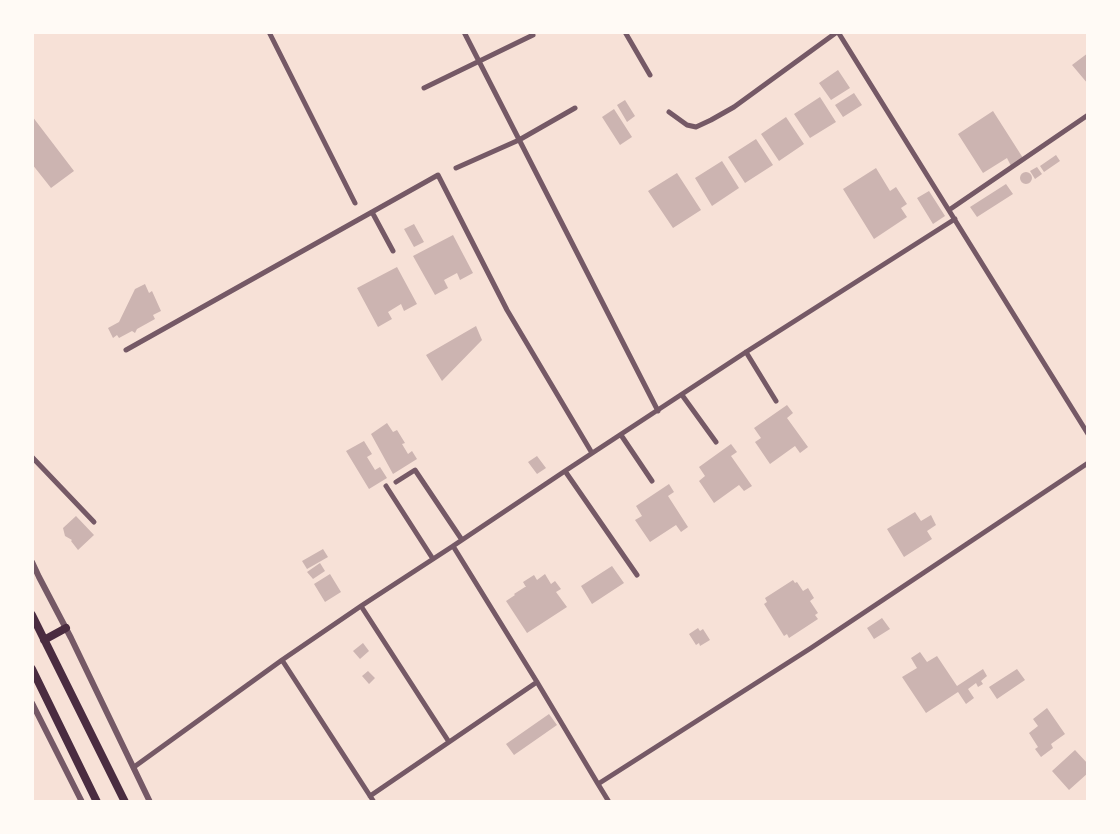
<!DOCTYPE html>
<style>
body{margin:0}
#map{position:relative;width:1120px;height:834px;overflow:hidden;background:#f7e1d7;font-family:"Public Sans",sans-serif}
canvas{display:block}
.frame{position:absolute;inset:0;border:34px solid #fffaf5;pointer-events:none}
</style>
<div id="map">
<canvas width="1120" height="834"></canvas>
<div class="frame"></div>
</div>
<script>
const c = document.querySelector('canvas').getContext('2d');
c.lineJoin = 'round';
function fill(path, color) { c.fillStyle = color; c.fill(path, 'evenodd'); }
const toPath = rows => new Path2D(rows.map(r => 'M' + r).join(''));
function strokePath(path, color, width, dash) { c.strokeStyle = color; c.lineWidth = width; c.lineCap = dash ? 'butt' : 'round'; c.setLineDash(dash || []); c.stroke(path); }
const building = toPath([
 [1088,53,1088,84,1072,65],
 [838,70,850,88,831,100,819,83],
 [854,93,862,105,843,117,835,105],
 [820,97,836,122,810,138,794,114],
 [625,100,635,116,627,122,617,105],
 [614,109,632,137,620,145,602,117],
 [993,111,1023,158,1011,166,1007,158,983,173,958,134],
 [32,116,74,171,51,188,32,164],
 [786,117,804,144,779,161,761,134],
 [756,139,773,165,745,183,728,157],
 [1056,155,1060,161,1044,172,1040,166],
 [722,161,739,188,712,206,695,178],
 [1037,167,1042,174,1035,179,1030,171],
 [876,168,890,191,896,187,907,204,901,208,907,217,874,239,843,189],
 '1020 178a6 6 0 1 1 12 0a6 6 0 1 1-12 0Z',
 [677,173,701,210,673,228,648,191],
 [1006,184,1013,194,977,217,970,207],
 [929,191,945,216,933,224,917,198],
 [414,224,424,242,414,247,404,229],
 [453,235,473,273,460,280,457,273,444,280,448,288,435,295,413,256],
 [397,267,417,304,404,311,401,304,388,312,392,319,378,327,357,288],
 [145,284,149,293,152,291,161,311,153,315,155,319,137,329,135,333,132,331,119,338,117,335,113,338,108,328,119,322,135,289],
 [476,326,482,340,442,381,426,355],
 [787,405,793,413,787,418,808,447,800,453,795,446,770,464,755,442,761,438,754,428],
 [387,423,393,432,397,430,405,443,402,444,408,454,412,451,417,459,393,474,371,434],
 [364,441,372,454,367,457,375,470,380,467,387,478,369,489,346,451],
 [731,444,737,452,731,456,752,486,744,491,739,485,714,503,699,481,705,476,699,467],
 [537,456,546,468,537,474,528,462],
 [669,484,674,492,668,496,688,527,681,532,676,525,650,542,635,520,642,516,636,506],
 [915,512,921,521,931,515,936,525,927,531,932,539,904,557,887,529],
 [76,516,94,535,78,550,71,541,72,540,65,536,63,528],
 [323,549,328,557,307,569,302,561],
 [320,563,325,571,313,579,307,572],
 [612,566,624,583,592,604,581,586],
 [330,574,341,592,325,602,314,584],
 [545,574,551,584,555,581,561,589,556,592,567,607,527,633,506,601,515,595,514,594,525,587,526,587,523,582,534,575,537,580],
 [793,580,795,583,797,582,803,591,808,588,814,598,810,601,818,613,815,615,818,619,789,638,787,634,784,636,764,604,767,602,765,598],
 [882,618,890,629,874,639,867,628],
 [698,628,700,631,703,629,710,640,700,646,699,643,696,645,689,634],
 [363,643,369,651,360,659,353,651],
 [920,652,927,662,937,656,957,686,983,669,987,676,981,681,983,684,978,687,976,683,968,689,974,698,966,704,958,692,926,713,902,677,917,668,911,658],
 [1017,669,1025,680,997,699,989,687],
 [368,671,375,678,369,684,362,676],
 [1047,708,1065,734,1051,744,1053,748,1041,757,1035,749,1038,747,1029,733,1038,726,1033,719],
 [549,714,557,725,514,755,506,744],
 [1075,750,1088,764,1088,773,1069,790,1052,771]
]);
const minor = toPath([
 [269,32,355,203],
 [464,32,658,411],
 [625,32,650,75],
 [838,32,1088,434],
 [424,88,533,35],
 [669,112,687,125,696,127,711,120,734,107,837,32],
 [456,168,519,140,575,108],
 [949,210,1088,115],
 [372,212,393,251],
 [955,219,746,352,565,471,453,546,537,682,598,784,811,648,1088,463],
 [126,350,438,175,507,310,592,453],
 [746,352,776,401],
 [682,395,716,442],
 [621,435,652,481],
 [32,457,94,522],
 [565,471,637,575],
 [396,482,415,470,462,540],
 [386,486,433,559],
 [361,606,449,742],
 [282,660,374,802],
 [134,767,282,660,361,606,453,546],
 [598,784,609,802],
 [370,796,537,682]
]);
const tertiary = toPath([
 [32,562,39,577,71,638,150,802],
 [32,703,82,802]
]);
const trunk = toPath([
 [32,615,125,802],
 [44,640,66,628],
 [32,669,97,802]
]);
fill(building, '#ccb4b1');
strokePath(minor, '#755966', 5);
strokePath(tertiary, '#755966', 6);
strokePath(trunk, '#4a2c40', 8);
</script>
